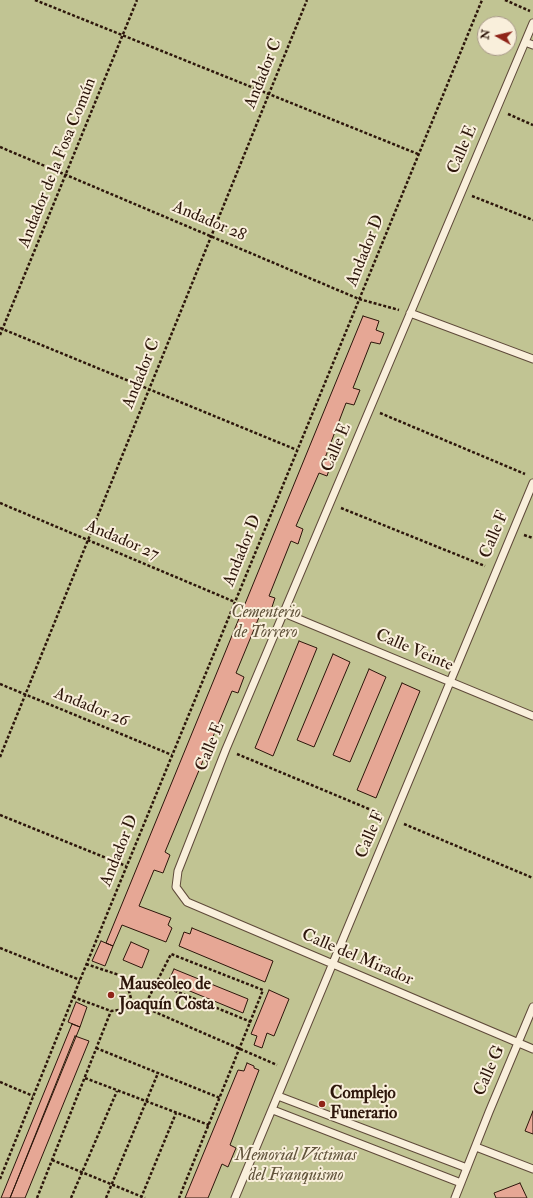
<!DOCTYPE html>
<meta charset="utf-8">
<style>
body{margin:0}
#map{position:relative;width:533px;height:1198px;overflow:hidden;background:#f6e6c8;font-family:"IM FELL Double Pica",serif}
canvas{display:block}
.north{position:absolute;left:477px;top:16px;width:40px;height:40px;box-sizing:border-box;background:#f9efdb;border:1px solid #a79888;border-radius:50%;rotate:278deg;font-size:11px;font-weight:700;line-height:16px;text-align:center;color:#2d160b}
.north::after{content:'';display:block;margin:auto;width:14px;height:18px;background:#8f2418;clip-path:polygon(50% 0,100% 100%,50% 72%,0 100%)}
</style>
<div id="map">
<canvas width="533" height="1198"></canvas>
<div class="north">N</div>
</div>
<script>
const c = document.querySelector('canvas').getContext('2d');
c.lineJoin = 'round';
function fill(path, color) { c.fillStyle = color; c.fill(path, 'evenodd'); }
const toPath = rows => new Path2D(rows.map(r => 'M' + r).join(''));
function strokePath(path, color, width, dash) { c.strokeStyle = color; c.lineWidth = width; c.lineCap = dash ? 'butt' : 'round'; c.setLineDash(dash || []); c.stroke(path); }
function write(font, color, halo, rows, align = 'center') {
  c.font = font + ' "IM FELL Double Pica",serif'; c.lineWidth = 4; c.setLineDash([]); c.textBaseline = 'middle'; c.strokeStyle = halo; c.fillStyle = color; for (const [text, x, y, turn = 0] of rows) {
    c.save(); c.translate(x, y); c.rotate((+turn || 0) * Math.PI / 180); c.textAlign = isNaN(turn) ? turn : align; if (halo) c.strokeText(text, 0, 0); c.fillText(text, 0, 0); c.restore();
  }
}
const green = toPath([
 [0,0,533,0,533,1198,0,1198],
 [485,24,509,24,509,48,485,48]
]);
const building = toPath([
 [363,316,379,321,376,330,384,333,380,344,371,342,353,388,360,390,354,405,346,403,325,458,332,461,327,476,319,473,296,526,303,529,298,544,291,541,269,596,275,598,270,613,262,610,236,673,244,677,238,693,232,691,165,852,170,855,163,873,154,870,139,906,171,918,168,925,172,928,166,942,122,925,113,946,106,943,363,316],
 [299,641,317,648,273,756,255,748,299,641],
 [333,654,350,662,314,747,297,740,333,654],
 [369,669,386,677,350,762,333,755,369,669],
 [402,683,420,691,376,798,357,790,402,683],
 [192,928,273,961,265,982,179,946,184,932,190,934,192,928],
 [101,941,113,946,105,966,92,961,101,941],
 [131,942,149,950,142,968,123,960,131,942],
 [174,969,248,999,243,1013,168,982,174,969],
 [269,990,289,999,274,1036,267,1033,262,1048,254,1045,257,1036,251,1034,269,990],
 [76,1002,87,1007,80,1027,68,1022,76,1002],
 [72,1024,80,1027,10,1198,1,1198,72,1024],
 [75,1036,89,1041,25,1198,10,1198,75,1036],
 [247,1063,254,1066,254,1068,259,1070,230,1145,236,1148,228,1167,222,1164,208,1198,185,1198,238,1070,244,1071,247,1063],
 [533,1111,533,1134,525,1131,533,1111],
 [520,1183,527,1198,496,1198,494,1193,520,1183]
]);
const path = toPath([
 [35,0,418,154],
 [505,0,530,11],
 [508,114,533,125],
 [0,147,359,299,399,310],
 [472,196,533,220],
 [0,328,297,450],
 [0,335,137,0],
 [380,413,525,474],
 [0,503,235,602],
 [341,508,485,566],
 [524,535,533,538],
 [0,684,172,755],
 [237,754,381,814],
 [0,757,307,0],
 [0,815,126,866],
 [404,824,533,878],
 [0,948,80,980],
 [86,964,125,977,132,1002,277,1065],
 [156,983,251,1022],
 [73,997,111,1011,126,1009,132,1002],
 [144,1007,171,954,263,990,179,1198],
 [96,1048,220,1098],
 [85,1078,209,1125],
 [0,1082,33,1096],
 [52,1160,145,1198],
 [0,1179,80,980,482,0],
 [37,1198,111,1011],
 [71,1198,117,1091],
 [106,1198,158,1073],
 [141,1198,176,1113]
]);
const lane = toPath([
 [533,23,226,749,178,871,176,887,187,902,533,1049],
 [525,42,533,45],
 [410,313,533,359],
 [284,613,533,716],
 [278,1096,467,1168],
 [273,1110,461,1183],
 [476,1147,533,1169],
 [235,1198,533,483],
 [455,1198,489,1112,533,1007]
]);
const markers = [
 [111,995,4,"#8f2418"],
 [322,1104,4,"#8f2418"]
];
const streetNames = [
 ["Andador C",264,74,-68],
 ["Calle E",463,150,-67],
 ["Andador de la Fosa Común",58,163,-68],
 ["Andador 28",209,222,23],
 ["Andador D",366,251,-68],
 ["Andador C",142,374,-68],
 ["Calle E",337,448,-67],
 ["Calle F",495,535,-67],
 ["Andador 27",122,541,23],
 ["Andador D",243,551,-68],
 ["Calle Veinte",414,651,23],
 ["Andador 26",91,708,22],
 ["Calle E",211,747,-68],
 ["Calle F",371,835,-67],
 ["Andador D",120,851,-68],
 ["Calle del Mirador",357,958,23],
 ["Calle G",490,1071,-67]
];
const parkNames = [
 ["Cementerio",266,613],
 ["de Torrero",266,633],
 ["Memorial Víctimas",296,1156],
 ["del Franquismo",296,1176]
];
const poiNames = [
 ["Mauseoleo de",119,985],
 ["Joaquín Costa",119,1005],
 ["Complejo",330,1094],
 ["Funerario",330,1114]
];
fill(green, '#c1c493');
fill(building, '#e6a795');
strokePath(building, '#2d160b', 1);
strokePath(lane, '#5f4a3a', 9);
strokePath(path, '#2d160b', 2.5, [3, 2]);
strokePath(lane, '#f9efdb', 7);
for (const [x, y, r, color] of markers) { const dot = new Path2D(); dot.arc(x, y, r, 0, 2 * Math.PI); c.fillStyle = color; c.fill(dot); strokePath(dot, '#f9efdb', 1.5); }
write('17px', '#2d160b', '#f9efdb', streetNames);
write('italic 17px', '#61533b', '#f9efdb', parkNames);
write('bold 17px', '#2d160b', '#f9efdb', poiNames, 'left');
</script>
